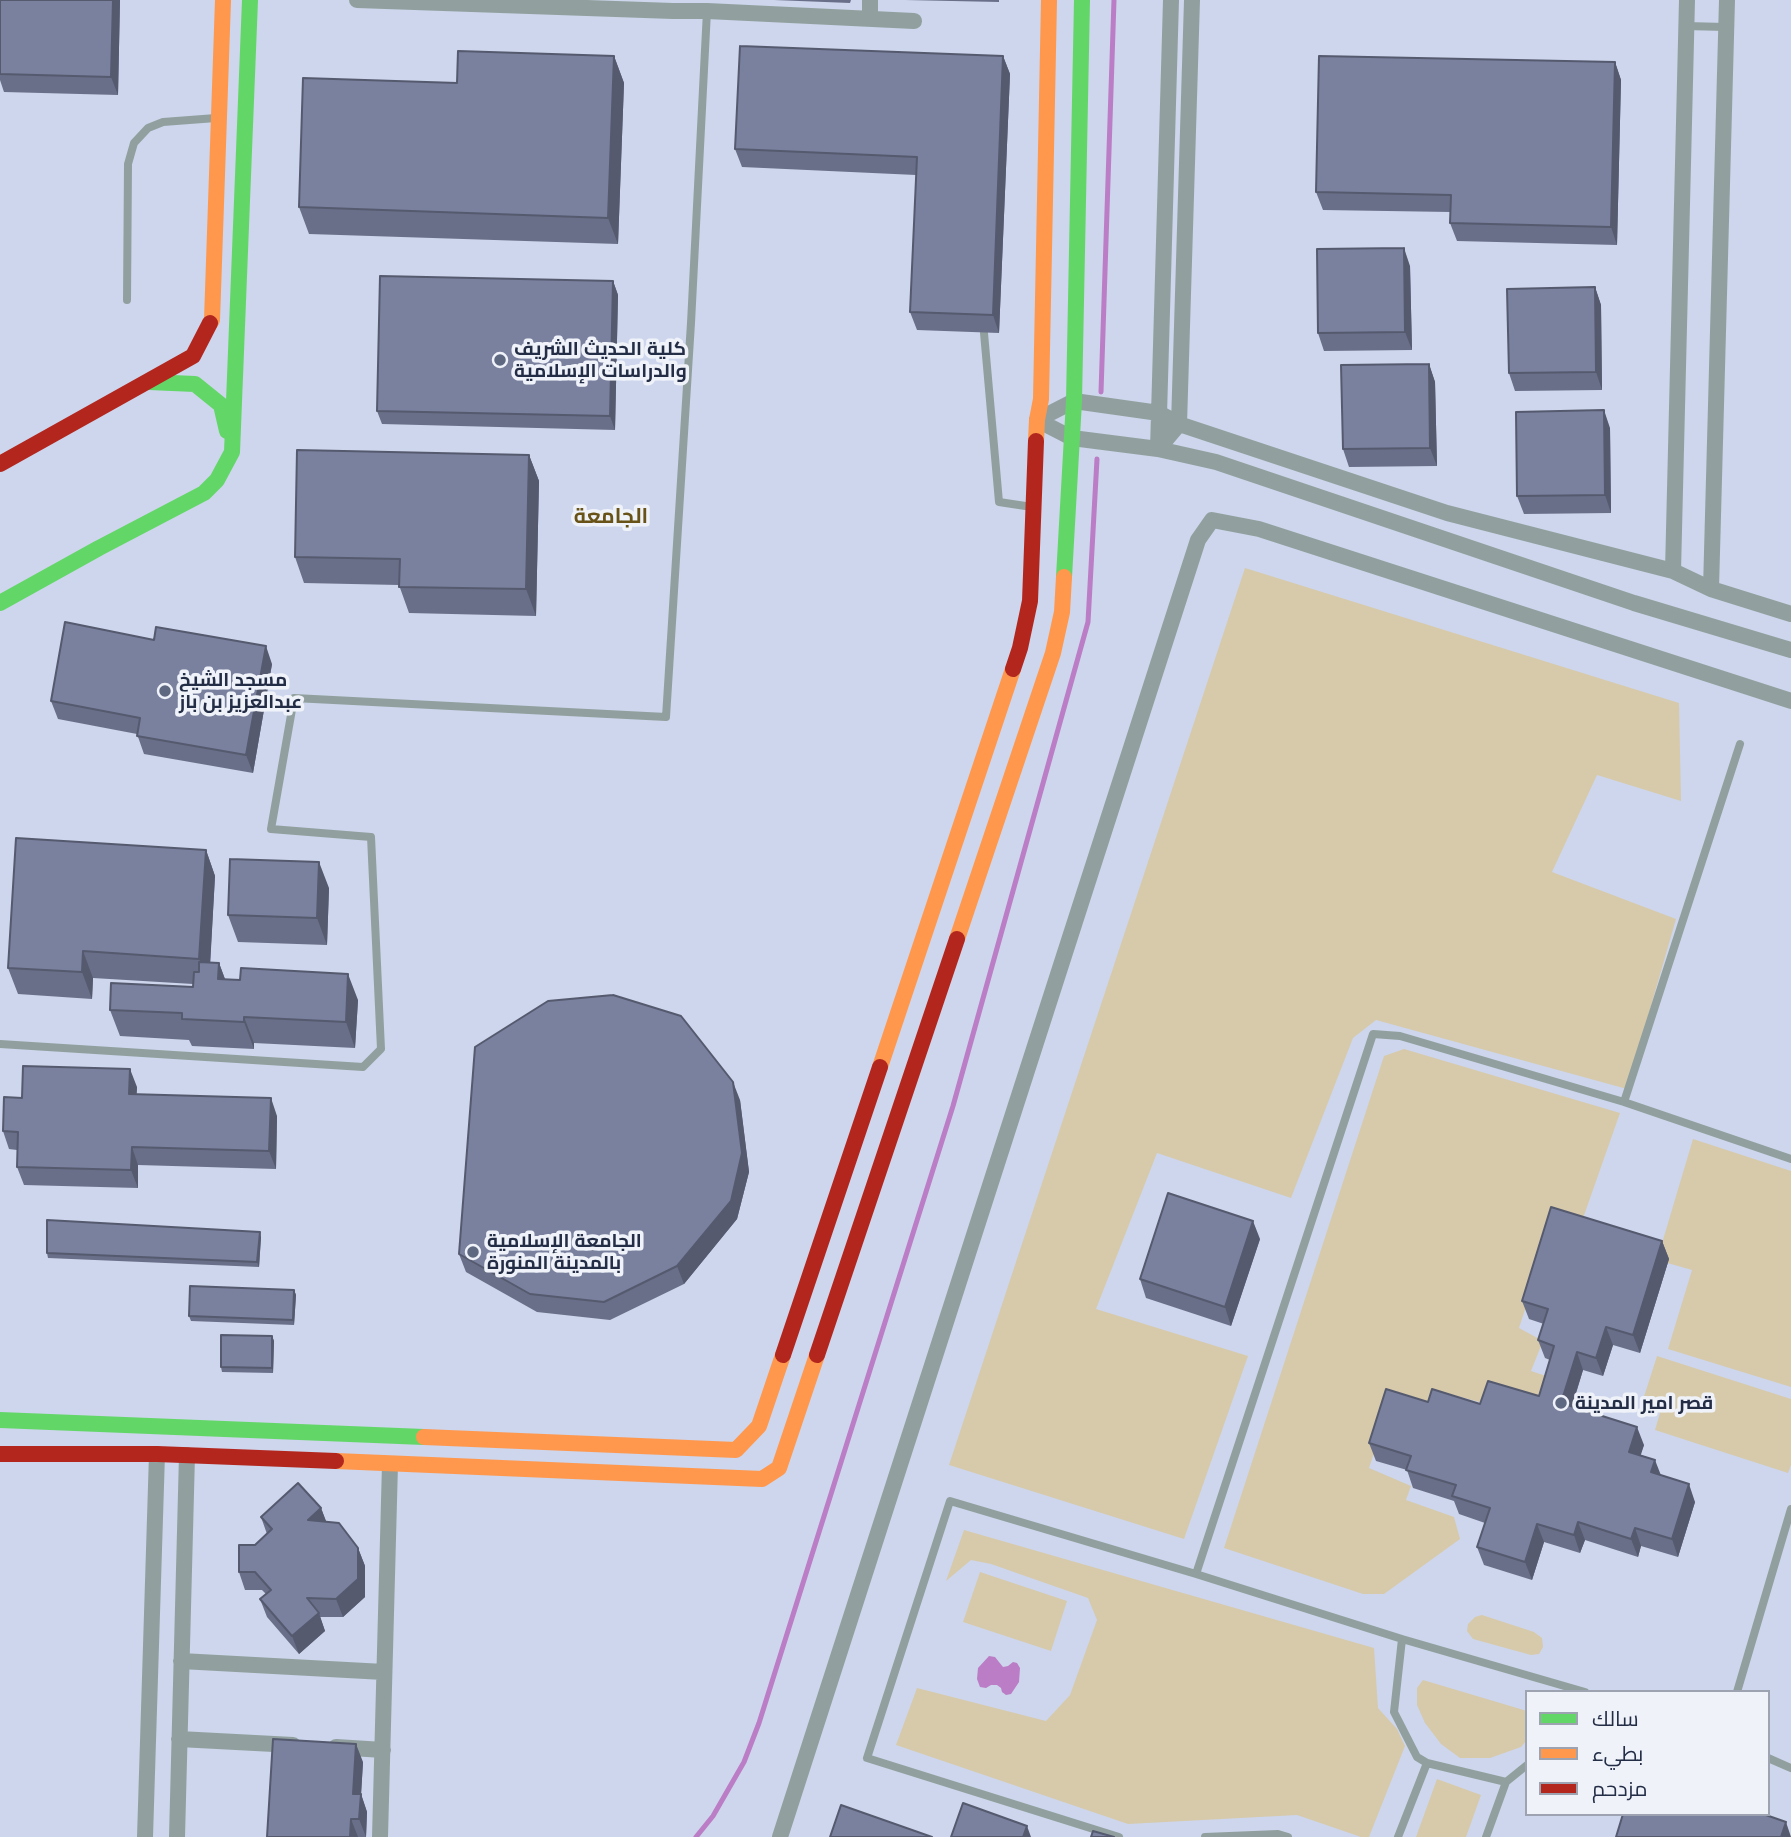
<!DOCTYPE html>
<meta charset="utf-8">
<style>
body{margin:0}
#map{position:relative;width:1791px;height:1837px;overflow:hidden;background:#cdd6ec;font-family:Mulish,Cairo,sans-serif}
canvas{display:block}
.legend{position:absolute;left:1525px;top:1690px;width:245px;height:126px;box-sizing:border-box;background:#eff2f9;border:2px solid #9da3b1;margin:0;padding:9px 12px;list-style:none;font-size:21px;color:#232d46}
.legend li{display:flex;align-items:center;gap:14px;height:35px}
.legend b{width:35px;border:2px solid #9da3b1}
</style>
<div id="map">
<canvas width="1791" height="1837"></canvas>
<ul class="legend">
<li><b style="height:9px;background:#63d668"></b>سالك</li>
<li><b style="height:9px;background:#ff974d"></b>بطيء</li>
<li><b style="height:9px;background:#b3261e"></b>مزدحم</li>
</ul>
</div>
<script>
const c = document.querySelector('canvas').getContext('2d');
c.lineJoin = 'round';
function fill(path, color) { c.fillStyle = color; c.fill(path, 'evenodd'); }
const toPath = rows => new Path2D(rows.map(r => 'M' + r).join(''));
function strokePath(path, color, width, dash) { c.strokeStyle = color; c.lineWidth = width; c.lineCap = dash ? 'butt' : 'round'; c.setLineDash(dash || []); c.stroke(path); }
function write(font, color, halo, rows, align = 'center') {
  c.font = font + ' Mulish,Cairo,sans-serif'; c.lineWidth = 7; c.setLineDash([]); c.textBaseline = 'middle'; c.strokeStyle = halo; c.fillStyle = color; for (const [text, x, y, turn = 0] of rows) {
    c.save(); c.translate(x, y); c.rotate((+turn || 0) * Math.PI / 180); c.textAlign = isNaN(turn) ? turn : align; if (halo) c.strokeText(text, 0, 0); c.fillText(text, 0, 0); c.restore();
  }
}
const green = toPath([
 [1245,568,1679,703,1681,801,1597,775,1552,872,1676,919,1627,1089,1376,1020,1353,1038,1291,1198,1157,1153,1096,1309,1248,1356,1184,1539,949,1465],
 [1404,1049,1620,1113,1581,1224,1555,1217,1519,1328,1543,1341,1531,1371,1546,1376,1539,1402,1487,1404,1446,1393,1428,1408,1393,1397,1369,1468,1411,1486,1406,1500,1454,1517,1460,1539,1384,1594,1363,1594,1224,1548,1384,1056],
 [1693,1139,1791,1171,1791,1387,1668,1349,1692,1270,1657,1260],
 [1657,1356,1791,1399,1791,1465,1788,1473,1655,1430,1660,1413,1641,1406],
 [964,1530,1374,1648,1378,1708,1397,1729,1405,1746,1369,1837,1361,1837,1297,1815,1128,1824,896,1745,917,1688,1046,1721,1070,1695,1097,1620,1088,1598,991,1564,971,1560,946,1581],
 [980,1572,1067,1601,1051,1651,963,1622],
 [1482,1615,1534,1632,1542,1638,1543,1647,1539,1654,1531,1655,1473,1639,1467,1631,1468,1624,1475,1617],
 [1423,1680,1527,1711,1527,1740,1521,1747,1490,1758,1460,1758,1441,1744,1425,1723,1417,1705,1417,1688],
 [1437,1779,1481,1795,1466,1837,1416,1837]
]);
const water = toPath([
 [989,1656,995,1657,1003,1667,1008,1666,1013,1662,1017,1663,1020,1668,1019,1682,1011,1694,1006,1695,1002,1692,1001,1688,997,1685,991,1685,986,1688,980,1687,977,1679,978,1668]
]);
const stream = toPath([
 [1101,392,1114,0],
 [696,1837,713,1816,744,1762,759,1723,953,1106,1088,622,1097,459]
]);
const lane = toPath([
 [1686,26,1725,27],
 [127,300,128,164,134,143,148,128,163,122,216,118],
 [984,333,999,502,1032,507],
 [0,1044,363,1067,381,1049,371,837,271,829,294,698,666,717,691,323,707,11],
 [1624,1102,1740,744],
 [1196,1574,1373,1034,1400,1036,1624,1102,1791,1159],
 [1402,1639,1394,1712,1417,1757,1427,1763,1506,1782,1527,1765],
 [1737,1692,1791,1509],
 [1768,1758,1791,1768],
 [1119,1837,867,1758,950,1501,1196,1574,1402,1639,1585,1692],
 [1205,1837,1278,1834,1288,1837],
 [1398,1837,1427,1763],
 [1486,1837,1506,1782]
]);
const street = toPath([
 [357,0,673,11,707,11,914,21],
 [1171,0,1158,449,1179,424,1192,0],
 [870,19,870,0],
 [1673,571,1687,0],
 [1711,589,1727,0],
 [1791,614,1711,589,1673,571,1447,513,1179,424,1159,413,1074,401,1037,420,1072,438,1158,449,1216,462,1634,603,1791,650],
 [181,1661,384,1672],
 [179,1739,293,1745],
 [336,1747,383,1750],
 [145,1837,157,1454],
 [177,1837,187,1455],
 [380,1837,390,1464],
 [780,1837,1198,540,1212,520,1259,529,1791,701]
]);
const fast = toPath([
 [149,382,195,384,221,405,227,431],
 [1064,577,1074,401,1082,0],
 [0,603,99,548,204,493,217,480,232,452,250,0],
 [0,1420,424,1437]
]);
const slow = toPath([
 [210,323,212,320,223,0],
 [1036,441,1037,420,1041,399,1049,0],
 [957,939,1053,653,1062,612,1064,577],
 [880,1067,1013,669],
 [424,1437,736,1450,759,1426,783,1355],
 [336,1461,762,1479,779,1468,817,1355]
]);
const jam = toPath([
 [0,464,193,356,210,323],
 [1013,669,1020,648,1030,601,1036,441],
 [783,1355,880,1067],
 [817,1355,957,939],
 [0,1454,157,1454,336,1461]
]);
const wall = toPath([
 [0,0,120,0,118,95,4,92,0,80],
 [774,0,851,0,850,3],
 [905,0,999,0,999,2],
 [614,56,624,83,618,244,309,234,299,207,457,83],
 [1003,56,1010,74,999,333,917,330,910,312,916,175,742,167,735,149],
 [1615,62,1621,80,1617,245,1457,241,1450,223,1451,212,1323,210,1316,192],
 [1410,266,1412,350,1324,351,1318,333],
 [613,281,618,295,615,430,382,424,377,411],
 [1595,287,1601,305,1602,390,1515,391,1509,373],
 [1429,364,1435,382,1437,466,1349,467,1343,449],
 [1610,428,1611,513,1524,514,1517,496],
 [529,455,539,481,536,616,409,613,399,585,304,583,295,557],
 [272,664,253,773,144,754,137,734,58,719,51,701],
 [206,850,215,876,210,963,219,963,225,979,358,1000,355,1048,254,1043,254,1049,192,1046,189,1040,120,1036,110,1010,193,987,193,984,93,978,92,999,18,994,8,968],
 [329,888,327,945,238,942,228,915],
 [137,1087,136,1094,277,1116,276,1169,138,1165,138,1188,24,1185,17,1167,17,1150,9,1149,3,1131,22,1098],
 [740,1100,749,1172,737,1219,684,1284,610,1320,537,1312,466,1272,459,1254],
 [261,1237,259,1267,48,1258,47,1253],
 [1260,1239,1231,1326,1146,1298,1140,1279],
 [1662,1241,1669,1259,1640,1353,1613,1345,1603,1376,1583,1370,1572,1407,1644,1445,1640,1455,1660,1475,1695,1502,1678,1557,1641,1546,1638,1557,1585,1540,1580,1553,1544,1542,1532,1580,1484,1565,1477,1547,1485,1523,1459,1514,1454,1501,1413,1488,1407,1470,1376,1461,1369,1443,1428,1402,1480,1404,1539,1396,1550,1360,1545,1358,1538,1340,1544,1324,1529,1319,1522,1301],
 [294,1290,296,1295,294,1325,191,1321,189,1316],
 [272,1336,274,1341,273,1373,222,1372,221,1367],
 [321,1508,326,1522,358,1548,365,1566,365,1597,343,1617,320,1617,325,1631,299,1654,267,1617,260,1599,266,1594,262,1590,245,1590,239,1572,255,1545,267,1534,261,1517],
 [363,1762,361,1794,367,1812,366,1837,267,1837]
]);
const shadedWall = toPath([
 [113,0,120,0,118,95,111,77],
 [614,56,624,83,618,244,608,218],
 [1003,56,1010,74,999,333,993,315],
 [1615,62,1621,80,1617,245,1611,227],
 [1404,248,1410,266,1412,350,1405,332],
 [613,281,618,295,615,430,610,416],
 [1595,287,1601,305,1602,390,1596,372],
 [1429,364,1435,382,1437,466,1430,448],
 [1604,410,1610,428,1611,513,1605,495],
 [529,455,539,481,536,616,526,589],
 [266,646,272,664,253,773,246,755],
 [206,850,215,876,209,985,199,959],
 [319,862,329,888,327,945,317,918],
 [83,951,93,978,92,999,82,972],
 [219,963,229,990,218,979],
 [348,974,358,1000,355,1048,346,1022],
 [244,1017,254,1043,254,1049,244,1022],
 [130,1069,137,1087,136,1112,129,1094],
 [733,1082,740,1100,749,1172,737,1219,684,1284,677,1266],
 [271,1098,277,1116,276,1169,269,1151],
 [132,1147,138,1165,138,1188,131,1170],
 [1253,1221,1260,1239,1231,1326,1225,1307],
 [260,1232,261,1237,259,1267,257,1262],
 [1662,1241,1669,1259,1640,1353,1633,1335],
 [294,1290,296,1295,294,1325,293,1320],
 [1606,1327,1613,1345,1603,1376,1596,1358],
 [272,1336,274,1341,273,1373,272,1368],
 [1577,1352,1583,1370,1567,1421,1561,1403],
 [1637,1427,1644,1445,1636,1470,1629,1452],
 [1655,1460,1662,1478,1651,1472],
 [1689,1484,1695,1502,1678,1557,1672,1539],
 [321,1508,328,1526,308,1520],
 [1578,1522,1585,1540,1580,1553,1574,1535],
 [1537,1524,1544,1542,1532,1580,1525,1562],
 [1635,1528,1641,1546,1638,1557,1631,1539],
 [358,1548,365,1566,365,1597,343,1617,336,1599],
 [319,1613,325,1631,299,1654,292,1636],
 [356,1744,363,1762,360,1812,353,1794],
 [361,1794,367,1812,366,1837,359,1819],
 [351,1819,358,1837,350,1837],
 [1786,1822,1791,1837,1781,1837],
 [1027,1826,1031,1837,1023,1837]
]);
const building = toPath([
 [0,0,113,0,111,77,0,74,0,0],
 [740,46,1003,56,993,315,910,312,917,157,735,149,740,46],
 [458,51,614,56,608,218,299,207,303,78,457,83,458,51],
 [1319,56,1615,62,1611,227,1450,223,1451,195,1316,192,1319,56],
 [1404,248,1405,332,1318,333,1317,249,1404,248],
 [380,276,613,281,610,416,377,411,380,276],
 [1595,287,1596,372,1509,373,1507,289,1595,287],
 [1429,364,1430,448,1343,449,1341,365,1429,364],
 [1604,410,1605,495,1517,496,1516,412,1604,410],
 [297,450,529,455,526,589,399,587,400,559,295,557,297,450],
 [65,622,154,640,156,627,266,646,246,755,137,736,140,718,51,701,65,622],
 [16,838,206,850,199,959,83,951,82,972,8,968,16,838],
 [230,859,319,862,317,918,228,915,230,859],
 [199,962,219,963,218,979,240,980,241,968,348,974,346,1022,244,1017,244,1022,182,1019,182,1013,110,1010,111,983,193,987,194,972,199,972,199,962],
 [613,995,681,1016,733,1082,742,1153,731,1201,677,1266,604,1302,530,1294,459,1254,475,1047,548,1001,613,995],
 [23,1066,130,1069,129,1094,271,1098,269,1151,132,1147,131,1170,17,1167,18,1132,3,1131,4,1097,22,1098,23,1066],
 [1168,1193,1253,1221,1225,1307,1140,1279,1168,1193],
 [1551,1207,1662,1241,1633,1335,1606,1327,1596,1358,1577,1352,1561,1403,1637,1427,1629,1452,1655,1460,1651,1472,1689,1484,1672,1539,1635,1528,1631,1539,1578,1522,1574,1535,1537,1524,1525,1562,1477,1547,1490,1508,1452,1496,1456,1485,1406,1470,1411,1456,1369,1443,1386,1389,1428,1402,1432,1389,1480,1404,1488,1381,1539,1396,1554,1346,1538,1340,1548,1309,1522,1301,1551,1207],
 [47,1220,260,1232,257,1262,47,1253,47,1220],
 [190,1286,294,1290,293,1320,189,1316,190,1286],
 [221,1335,272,1336,272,1368,221,1367,221,1335],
 [298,1483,321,1508,308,1520,339,1523,358,1548,358,1579,336,1599,307,1598,319,1613,292,1636,260,1599,271,1590,255,1572,239,1572,239,1545,255,1545,272,1529,261,1517,298,1483],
 [273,1739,356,1744,353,1794,361,1794,359,1819,351,1819,350,1837,267,1837,273,1739],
 [963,1803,1027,1826,1023,1837,951,1837,963,1803],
 [841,1805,932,1837,830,1837,841,1805],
 [1623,1814,1763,1814,1786,1822,1781,1837,1616,1837,1623,1814],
 [1093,1831,1114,1837,1091,1837,1093,1831]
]);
const markers = [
 [500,360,7,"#5e6880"],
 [165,691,7,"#5e6880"],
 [473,1252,7,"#5e6880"],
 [1561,1403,7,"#5e6880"]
];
const poiNames = [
 ["كلية الحديث الشريف",514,349],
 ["والدراسات الإسلامية",514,371],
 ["مسجد الشيخ",179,680],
 ["عبدالعزيز بن باز",179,702],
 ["الجامعة الإسلامية",487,1241],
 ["بالمدينة المنورة",487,1263],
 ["قصر امير المدينة",1575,1403]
];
const neighbourhoodNames = [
 ["الجامعة",611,517]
];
fill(green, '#d7caab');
fill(water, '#bb7dc5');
strokePath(stream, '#bb7dc5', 5);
strokePath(lane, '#91a09e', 8);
strokePath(street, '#91a09e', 16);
strokePath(fast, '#63d668', 16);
strokePath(slow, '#ff974d', 16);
strokePath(jam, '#b3261e', 16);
fill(wall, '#696f88');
fill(shadedWall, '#555a6f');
fill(building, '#7a819e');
strokePath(building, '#555a6f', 2);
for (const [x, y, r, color] of markers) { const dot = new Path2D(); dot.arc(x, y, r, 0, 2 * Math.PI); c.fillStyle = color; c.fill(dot); strokePath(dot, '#eff2f9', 2.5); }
write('bold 19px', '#232d46', '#eff2f9', poiNames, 'left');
write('bold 21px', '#685217', '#eff2f9', neighbourhoodNames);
</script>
